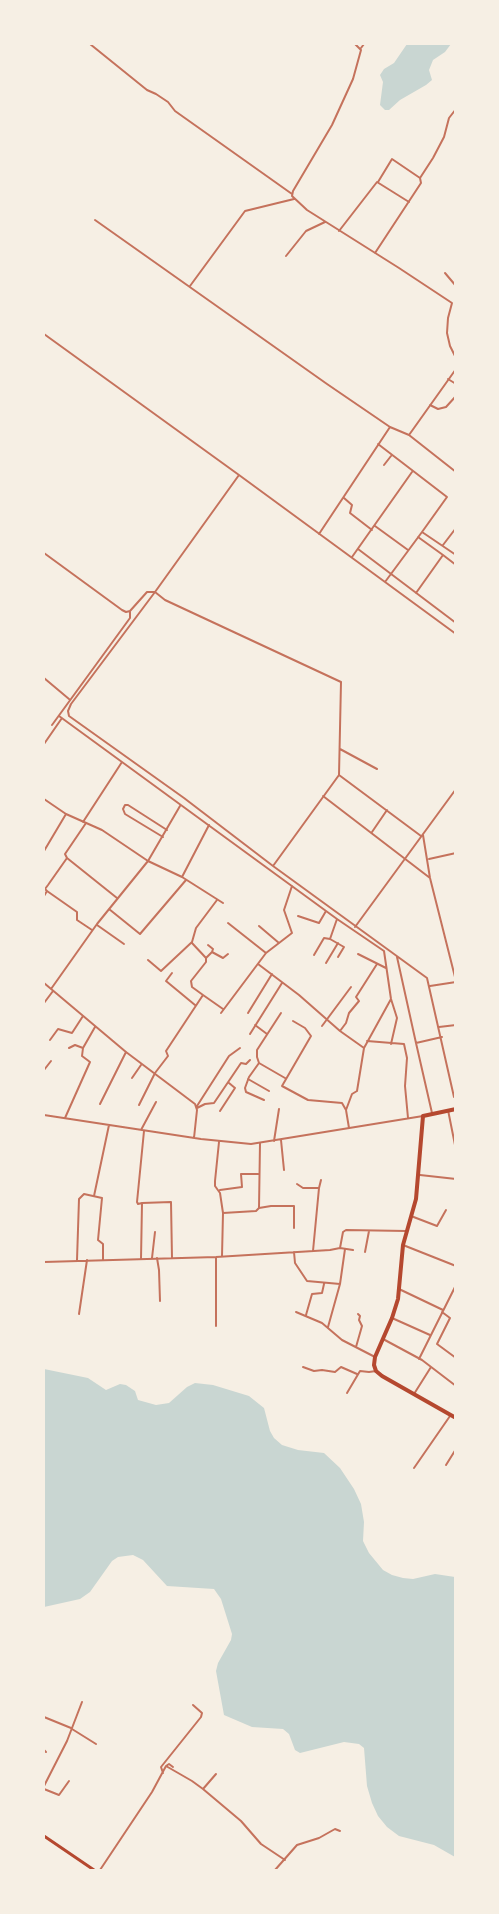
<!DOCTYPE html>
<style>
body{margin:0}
#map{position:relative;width:499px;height:1914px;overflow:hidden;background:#f6efe4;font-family:"Varela Round",sans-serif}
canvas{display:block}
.frame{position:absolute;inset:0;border:45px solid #f6efe4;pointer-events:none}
</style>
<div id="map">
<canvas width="499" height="1914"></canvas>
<div class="frame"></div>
</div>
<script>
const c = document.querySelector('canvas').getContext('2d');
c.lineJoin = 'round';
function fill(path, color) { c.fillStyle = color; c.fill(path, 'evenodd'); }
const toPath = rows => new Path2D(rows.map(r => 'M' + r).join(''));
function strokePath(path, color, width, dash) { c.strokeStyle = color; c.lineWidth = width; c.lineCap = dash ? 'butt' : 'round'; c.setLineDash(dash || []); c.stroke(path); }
const water = toPath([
 [407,44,451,44,445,52,433,60,429,70,432,80,426,85,400,100,389,110,385,110,380,105,383,82,380,75,384,69,394,63],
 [44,1369,88,1378,106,1390,120,1384,126,1385,135,1391,138,1400,156,1405,169,1403,187,1387,195,1383,213,1385,249,1396,264,1408,270,1431,274,1438,282,1445,298,1450,324,1453,340,1468,354,1489,361,1504,364,1522,363,1541,369,1553,383,1570,392,1575,403,1578,413,1579,435,1574,455,1577,455,1857,434,1845,399,1836,387,1827,378,1816,372,1803,367,1786,364,1748,359,1744,344,1742,300,1753,295,1750,289,1734,283,1729,252,1727,224,1715,216,1671,218,1663,231,1640,232,1634,221,1599,214,1589,167,1586,143,1560,133,1555,118,1557,112,1561,90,1592,80,1599,44,1607]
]);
const minor = toPath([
 [90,44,147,90,156,94,168,102,175,111,292,194],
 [355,44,361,50,353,79,332,125,293,191,292,196,307,210,399,268,452,303,448,318,447,333,450,346,456,358],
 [361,48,364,44],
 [378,182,392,159,420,178],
 [95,220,327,384,390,427,409,435,456,472],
 [339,231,377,182,409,202],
 [375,253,421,183,420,178,433,158,444,137,449,118,456,109],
 [286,256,306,231,325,222],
 [445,273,456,286],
 [190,286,245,211,294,199],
 [44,334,239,475,456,634],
 [448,379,456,384],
 [430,405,438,409,446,407,456,396],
 [409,435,456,369],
 [378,444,447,497,422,532],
 [384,465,391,456],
 [344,498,352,505,350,513,372,530],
 [375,526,408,550],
 [319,534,390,427],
 [443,545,456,528],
 [358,549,456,623],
 [44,553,122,610,126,612,130,611,147,592,155,592,239,475],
 [443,555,456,565],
 [352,557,412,472],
 [385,582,422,532,456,555],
 [416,593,443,555,418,537],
 [44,678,69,699],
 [59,716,337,919,384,951,391,999,397,1018,391,1044],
 [52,725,130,618,130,612],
 [44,744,62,718],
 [340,749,377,769],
 [339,775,421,836],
 [323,796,430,878],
 [44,799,66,814,102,830,148,861,182,877,223,903],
 [83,822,122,762],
 [372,832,387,810],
 [423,835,430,878,456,981],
 [163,837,125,814,123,809,125,805,128,805,167,830],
 [44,851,66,814],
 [67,858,117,898],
 [429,859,456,853],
 [273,866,339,775,341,682,165,600,155,592,71,704,68,711,69,716,184,798,273,866,427,978,454,1097],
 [182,877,209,825],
 [47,891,77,912,77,920,92,930],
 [44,896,47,891,45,889,48,885,67,858,65,854,86,823],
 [109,909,140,934,186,880],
 [298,916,319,923,326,911],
 [337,919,330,939,344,947,338,957],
 [228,923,266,953],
 [97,925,124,944],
 [259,926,279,943],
 [355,927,456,789],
 [192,943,206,958],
 [208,945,213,949,212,952],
 [358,954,386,968],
 [314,955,324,938,330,939],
 [397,957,416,1043,442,1037],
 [148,960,161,971,192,942,196,928,217,900],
 [326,963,338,943],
 [258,964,299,995,340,1031,364,1048],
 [172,973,166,981,195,1005],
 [44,983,126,1052,195,1104,197,1110,194,1138],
 [430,986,456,982],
 [51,989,97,924,148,861,180,806],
 [203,995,223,1009],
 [44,1003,53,991],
 [221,1013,266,953,292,933,284,910,292,886],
 [248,1013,272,974],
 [293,1021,305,1028,311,1036,282,1086,308,1100,342,1103,346,1110,349,1128],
 [255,1025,267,1034],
 [322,1026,351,987],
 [439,1027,456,1025],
 [340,1031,346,1023,349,1013,359,1001,356,997,377,964],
 [250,1034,282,983],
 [50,1040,58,1029,72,1033,83,1016],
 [367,1041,404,1044,407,1058,405,1086,408,1118],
 [416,1043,432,1113],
 [69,1048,75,1045,83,1048],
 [259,1063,285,1078],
 [44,1070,51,1061],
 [132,1078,141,1065],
 [248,1079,269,1091],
 [264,1100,246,1092,245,1088,249,1077,259,1063,257,1057,257,1050,281,1013],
 [100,1104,126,1052],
 [139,1105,155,1073,168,1056,166,1051,203,995,192,987,191,981,206,962,206,958,212,952,223,958,228,954],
 [197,1106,229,1056,240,1048],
 [197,1108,205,1104,214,1103,241,1063,246,1064,250,1060],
 [346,1110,352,1094,357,1091,364,1048,391,999],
 [448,1110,455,1145],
 [220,1111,235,1088,229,1083],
 [44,1115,201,1139,251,1144,423,1116],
 [65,1118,90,1062,82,1056,83,1048,95,1027],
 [141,1130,156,1102],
 [281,1140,284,1170],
 [274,1141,279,1109],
 [219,1142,215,1181,215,1186,220,1193,223,1213,222,1256],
 [420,1175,456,1179],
 [297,1184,303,1188,319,1188,313,1251],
 [319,1188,321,1180],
 [220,1190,242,1187,241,1174,258,1174],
 [94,1196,109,1125],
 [142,1203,171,1202,172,1258],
 [259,1208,260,1143],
 [223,1213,256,1211,259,1208,271,1206,294,1206,294,1228],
 [411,1216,437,1226,446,1210],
 [403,1245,456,1266],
 [340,1248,353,1250],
 [294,1252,295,1263,307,1281,340,1284],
 [365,1252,369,1231],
 [216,1257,216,1326],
 [152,1258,155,1232],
 [157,1258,159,1270,160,1301],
 [141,1259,142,1203,138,1204,137,1202,144,1131],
 [77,1260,79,1199,84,1194,102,1198,98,1240,103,1244,103,1260],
 [44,1262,216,1257,330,1250,340,1248,343,1232,346,1230,406,1231],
 [399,1289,443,1310],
 [296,1312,322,1323,342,1340,375,1357],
 [442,1312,450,1318,437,1344,456,1358],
 [79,1314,87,1260],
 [306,1315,312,1294,322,1293,324,1284],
 [392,1318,430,1335],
 [328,1327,340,1284,345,1249],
 [383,1339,422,1360,456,1386],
 [356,1347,362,1326,359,1320,360,1316,358,1314],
 [419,1359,456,1285],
 [303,1367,314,1371,322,1370,335,1372,341,1367,357,1374],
 [347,1393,360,1371,369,1372,376,1371],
 [414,1394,431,1367],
 [446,1465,456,1449],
 [414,1468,450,1416],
 [44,1717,71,1728],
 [72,1729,96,1744],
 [44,1750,46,1752],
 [166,1766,192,1781,203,1789,241,1821,261,1844,285,1860],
 [163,1773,161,1767,201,1717,202,1713,193,1705],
 [44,1786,67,1741,82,1702],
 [44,1789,59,1795,69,1781],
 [203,1789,216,1774],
 [100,1870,152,1792,166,1766,169,1764,173,1767],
 [275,1870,297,1845,319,1838,335,1829,340,1831]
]);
const secondary = toPath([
 [44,1836,94,1870]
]);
const trunk = toPath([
 [456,1109,423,1116,416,1199,403,1245,398,1299,392,1318,375,1357,374,1365,376,1371,382,1376,456,1418]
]);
fill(water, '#c9d6d2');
strokePath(minor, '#c5725c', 2);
strokePath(secondary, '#b5482f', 3);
strokePath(trunk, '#b5482f', 4);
</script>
